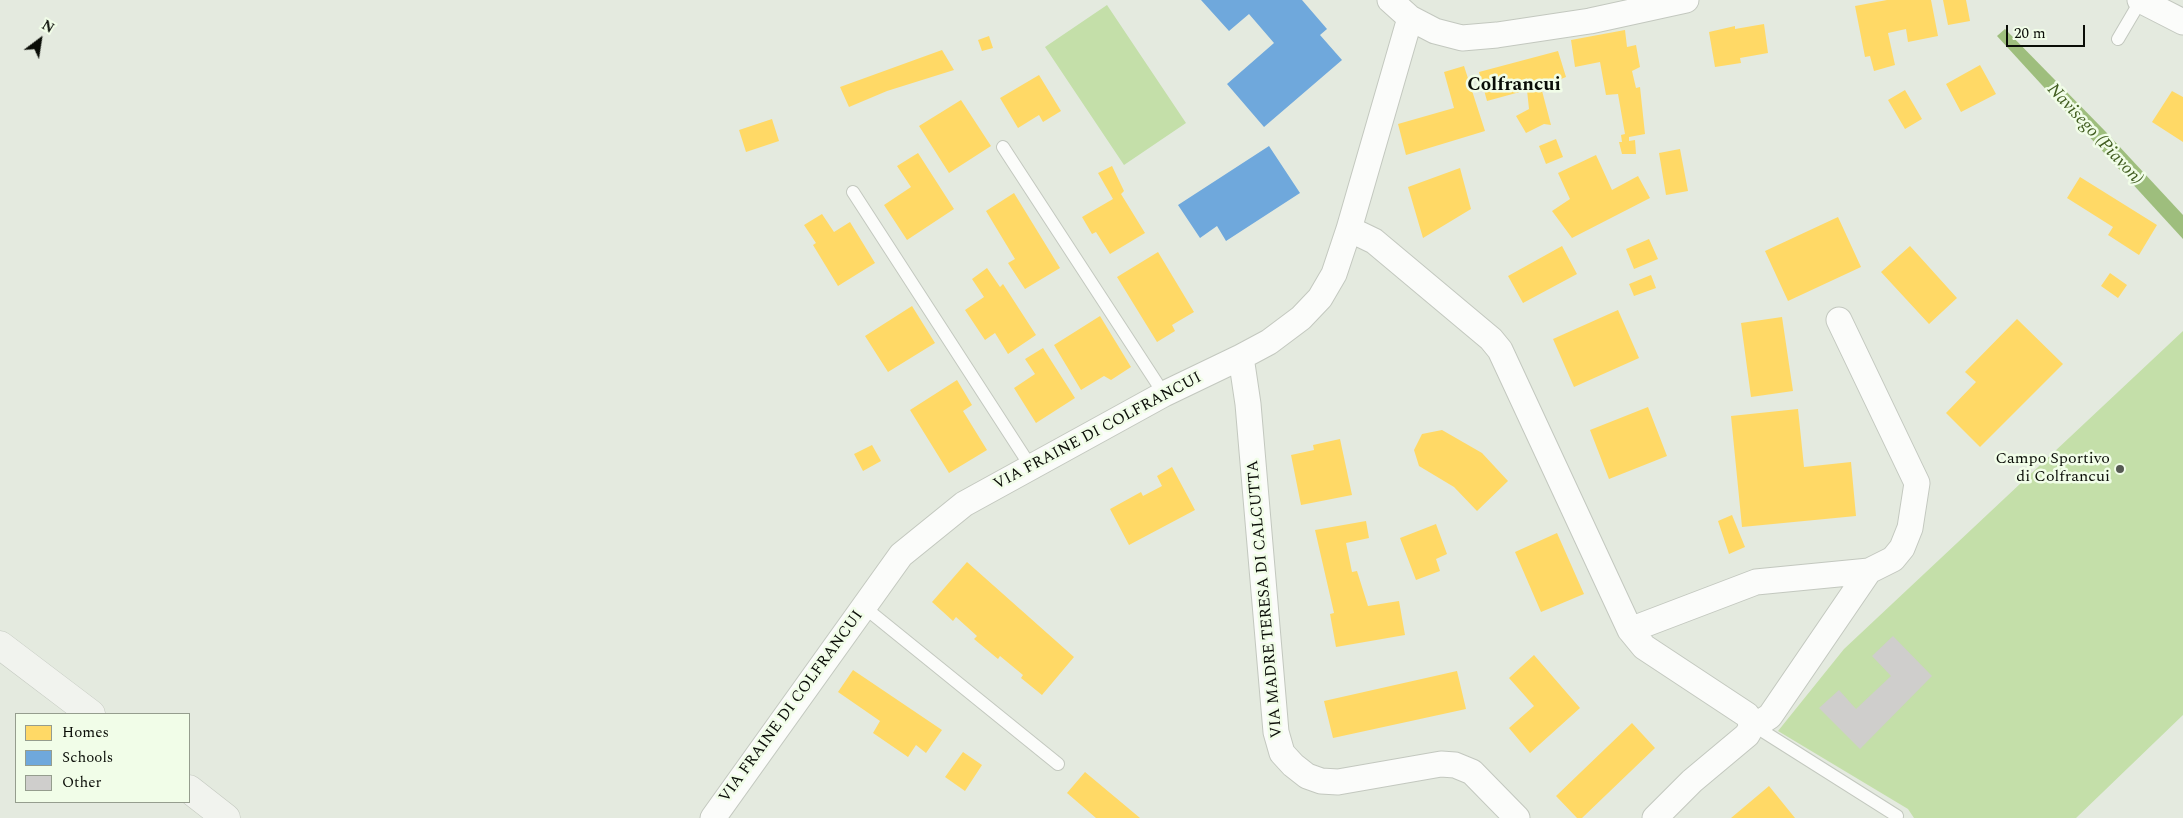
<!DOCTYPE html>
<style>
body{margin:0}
#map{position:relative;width:2183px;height:818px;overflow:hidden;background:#e4eadf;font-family:Spectral,serif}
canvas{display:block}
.legend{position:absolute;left:15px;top:713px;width:175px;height:90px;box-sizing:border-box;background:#f1fde8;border:1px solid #959d8e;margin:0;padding:6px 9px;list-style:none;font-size:15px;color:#0a0d07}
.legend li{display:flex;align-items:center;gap:10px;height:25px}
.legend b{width:25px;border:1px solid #959d8e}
.north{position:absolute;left:15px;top:15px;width:50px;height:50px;-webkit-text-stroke:4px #f1fde8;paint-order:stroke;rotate:31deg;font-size:14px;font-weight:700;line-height:20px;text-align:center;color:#0a0d07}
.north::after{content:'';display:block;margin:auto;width:18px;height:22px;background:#0a0d07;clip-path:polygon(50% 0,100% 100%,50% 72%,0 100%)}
.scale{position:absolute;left:2006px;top:25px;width:79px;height:22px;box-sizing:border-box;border:2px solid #0a0d07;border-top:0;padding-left:6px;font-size:15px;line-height:18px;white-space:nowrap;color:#0a0d07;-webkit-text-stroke:4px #f1fde8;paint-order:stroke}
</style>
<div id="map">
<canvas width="2183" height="818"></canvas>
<ul class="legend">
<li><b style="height:14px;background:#ffd966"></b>Homes</li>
<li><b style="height:14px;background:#6fa8dc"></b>Schools</li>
<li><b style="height:14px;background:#cfcecc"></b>Other</li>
</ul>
<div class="north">N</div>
<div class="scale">20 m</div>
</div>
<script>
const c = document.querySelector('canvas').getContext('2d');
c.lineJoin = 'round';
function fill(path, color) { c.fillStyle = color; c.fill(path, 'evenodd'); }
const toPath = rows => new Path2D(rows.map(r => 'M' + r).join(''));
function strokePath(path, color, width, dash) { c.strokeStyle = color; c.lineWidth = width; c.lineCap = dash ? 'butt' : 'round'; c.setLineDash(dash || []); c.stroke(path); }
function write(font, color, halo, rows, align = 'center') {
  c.font = font + ' Spectral,serif'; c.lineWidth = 5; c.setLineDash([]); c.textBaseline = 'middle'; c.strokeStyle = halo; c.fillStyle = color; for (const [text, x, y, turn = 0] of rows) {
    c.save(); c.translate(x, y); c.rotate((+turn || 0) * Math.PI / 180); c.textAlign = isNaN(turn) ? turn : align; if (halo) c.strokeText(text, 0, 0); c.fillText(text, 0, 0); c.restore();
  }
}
const green = toPath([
 [1107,5,1186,123,1124,165,1045,47],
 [2183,331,2183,715,2076,818,1914,818,1908,809,1778,731,1844,649]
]);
const water = toPath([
 [2005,29,2105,131,2183,215,2183,239,1997,36]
]);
const homes = toPath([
 [1887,0,1931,0,1938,36,1908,42,1906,29,1888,33,1895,65,1874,71,1870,56,1865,57,1855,6],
 [1943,0,1966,0,1970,21,1948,25],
 [1764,24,1768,53,1740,58,1741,63,1715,67,1709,32,1735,26,1735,29],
 [1625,30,1627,47,1636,45,1640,67,1632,71,1636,88,1640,87,1645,134,1629,137,1629,141,1635,140,1636,154,1622,154,1619,142,1622,142,1621,135,1625,134,1618,94,1606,95,1600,62,1575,67,1571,40],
 [989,36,993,48,982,51,978,40],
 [942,50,954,70,887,91,849,107,840,87],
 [1558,51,1566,77,1541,87,1551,125,1544,124,1526,133,1516,116,1529,109,1527,90,1487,101,1479,72],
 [1980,65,1996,94,1961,112,1946,84],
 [1464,66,1485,131,1406,155,1398,124,1454,108,1444,72],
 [1039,75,1061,111,1043,122,1039,115,1018,128,1000,98],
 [1905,90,1922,119,1905,129,1888,100],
 [2172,91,2183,97,2183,142,2152,122],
 [961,100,991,146,949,173,919,126],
 [772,119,779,141,746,152,739,130],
 [1556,139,1563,157,1546,164,1539,146],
 [1680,149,1688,191,1666,195,1659,153],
 [918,153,954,209,907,240,884,205,911,187,897,166],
 [1596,155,1612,190,1638,176,1650,198,1572,238,1552,211,1570,199,1558,173],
 [1112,166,1124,191,1121,194,1145,233,1110,254,1096,232,1092,234,1082,217,1113,199,1098,173],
 [1460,168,1471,209,1423,238,1408,187],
 [2080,177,2157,225,2139,255,2108,235,2113,227,2067,198],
 [1014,193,1060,268,1025,289,1008,263,1015,259,986,211],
 [822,214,834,232,850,222,875,263,838,286,813,245,816,243,804,225],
 [1838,217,1861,267,1788,301,1765,251],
 [1649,239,1658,259,1634,269,1626,249],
 [1562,246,1577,274,1523,303,1508,276],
 [1910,246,1957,298,1929,324,1881,272],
 [1158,252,1194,312,1172,325,1175,331,1157,342,1117,277],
 [987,268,1000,287,1003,284,1036,335,1008,354,995,333,985,340,965,310,984,297,972,279],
 [2110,273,2127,285,2118,298,2101,286],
 [1651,275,1656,288,1634,296,1629,284],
 [912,306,935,343,888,372,865,336],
 [1618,310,1639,358,1574,387,1553,339],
 [1100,316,1131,367,1111,380,1104,376,1081,390,1054,345],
 [1782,317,1793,391,1751,397,1741,323],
 [2017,319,2063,364,1980,447,1946,413,1976,382,1965,372],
 [1043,348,1075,398,1036,423,1014,388,1035,374,1025,359],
 [957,380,972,405,963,411,987,450,949,473,910,410],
 [1648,407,1667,456,1609,479,1590,430],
 [1798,409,1804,467,1851,462,1856,516,1742,527,1731,416],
 [1442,430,1482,453,1508,481,1477,511,1454,487,1419,466,1414,450,1422,434],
 [1340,439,1352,495,1301,505,1291,455,1314,450,1313,445],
 [872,445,881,461,863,471,854,454],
 [1172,467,1195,510,1129,545,1110,509,1141,492,1143,496,1162,486,1157,476],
 [1732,515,1745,547,1729,554,1718,521],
 [1366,521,1369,538,1346,543,1352,572,1357,571,1368,606,1399,601,1405,635,1336,647,1330,614,1334,613,1315,530],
 [1436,524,1447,554,1436,559,1440,571,1416,580,1400,538],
 [1557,533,1584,594,1541,612,1515,552],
 [967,562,1074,657,1042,695,1021,678,1023,675,1000,656,998,659,974,639,977,636,956,617,953,621,932,602],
 [1534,655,1580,708,1530,753,1509,728,1534,706,1509,678],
 [853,670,942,730,926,753,916,745,908,757,873,733,880,721,838,692],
 [1457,671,1466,709,1333,738,1324,701],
 [1632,723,1655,748,1582,818,1577,818,1556,796],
 [963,752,982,765,965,791,945,777],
 [1085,772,1140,818,1096,818,1067,793],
 [1769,786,1795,818,1731,818]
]);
const schools = toPath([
 [1201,0,1302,0,1327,29,1320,35,1342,60,1264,127,1227,84,1274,43,1249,14,1229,31],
 [1269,146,1300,193,1226,241,1217,226,1200,238,1178,205]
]);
const building = toPath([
 [1893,636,1932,676,1860,749,1819,708,1839,690,1856,709,1891,676,1872,656]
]);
const lane = toPath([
 [2118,39,2141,0],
 [1003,147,1164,394],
 [853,192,1031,467],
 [864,607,1058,764],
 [1753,725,1897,816]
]);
const street = toPath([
 [1390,0,1410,18,1435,31,1462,38,1497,35,1590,21,1686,0],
 [2140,0,2183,22],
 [1349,229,1374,241,1491,339,1500,350,1630,630,1644,647,1747,715,1750,719,1751,728,1747,735,1692,781,1655,818],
 [1241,357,1248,404,1276,732,1282,753,1293,765,1307,776,1321,781,1338,782,1441,764,1455,765,1472,772,1517,818],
 [1630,630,1756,582,1869,571,1893,559,1902,548,1910,528,1917,483,1839,320],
 [1751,724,1761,722,1770,716,1869,571],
 [713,818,901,555,964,504,1164,394,1241,357,1269,342,1301,318,1320,298,1334,274,1349,229,1410,18]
]);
const secondary = toPath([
 [0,645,91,714],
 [189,789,226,818]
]);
const markers = [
 [2120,469,5,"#565a53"]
];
const streetNames = [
 ["VIA FRAINE DI COLFRANCUI",1098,432,-28],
 ["VIA MADRE TERESA DI CALCUTTA",1266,599,-95],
 ["VIA FRAINE DI COLFRANCUI",792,707,-54]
];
const poiNames = [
 ["Campo Sportivo",2110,460],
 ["di Colfrancui",2110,478]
];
const waterNames = [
 ["Navisego (Piavon)",2094,135,47]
];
const quarterNames = [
 ["Colfrancui",1514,86]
];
fill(green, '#c4dfa9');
fill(water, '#9ebe7d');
fill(homes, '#ffd966');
fill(schools, '#6fa8dc');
fill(building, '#cfcecc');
strokePath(lane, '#c3c8bf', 14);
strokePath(street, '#c3c8bf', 27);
strokePath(secondary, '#c3c8bf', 29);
strokePath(lane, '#fbfcfa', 12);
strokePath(street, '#fbfcfa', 25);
strokePath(secondary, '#f1f3ee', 28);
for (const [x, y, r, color] of markers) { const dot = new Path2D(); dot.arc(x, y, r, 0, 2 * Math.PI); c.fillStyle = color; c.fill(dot); strokePath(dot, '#f1fde8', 2); }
write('16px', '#0a0d07', '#f1fde8', streetNames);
write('16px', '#0a0d07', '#f1fde8', poiNames, 'right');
write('italic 18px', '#425e21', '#f1fde8', waterNames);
write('bold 19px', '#0a0d07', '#f1fde8', quarterNames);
</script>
